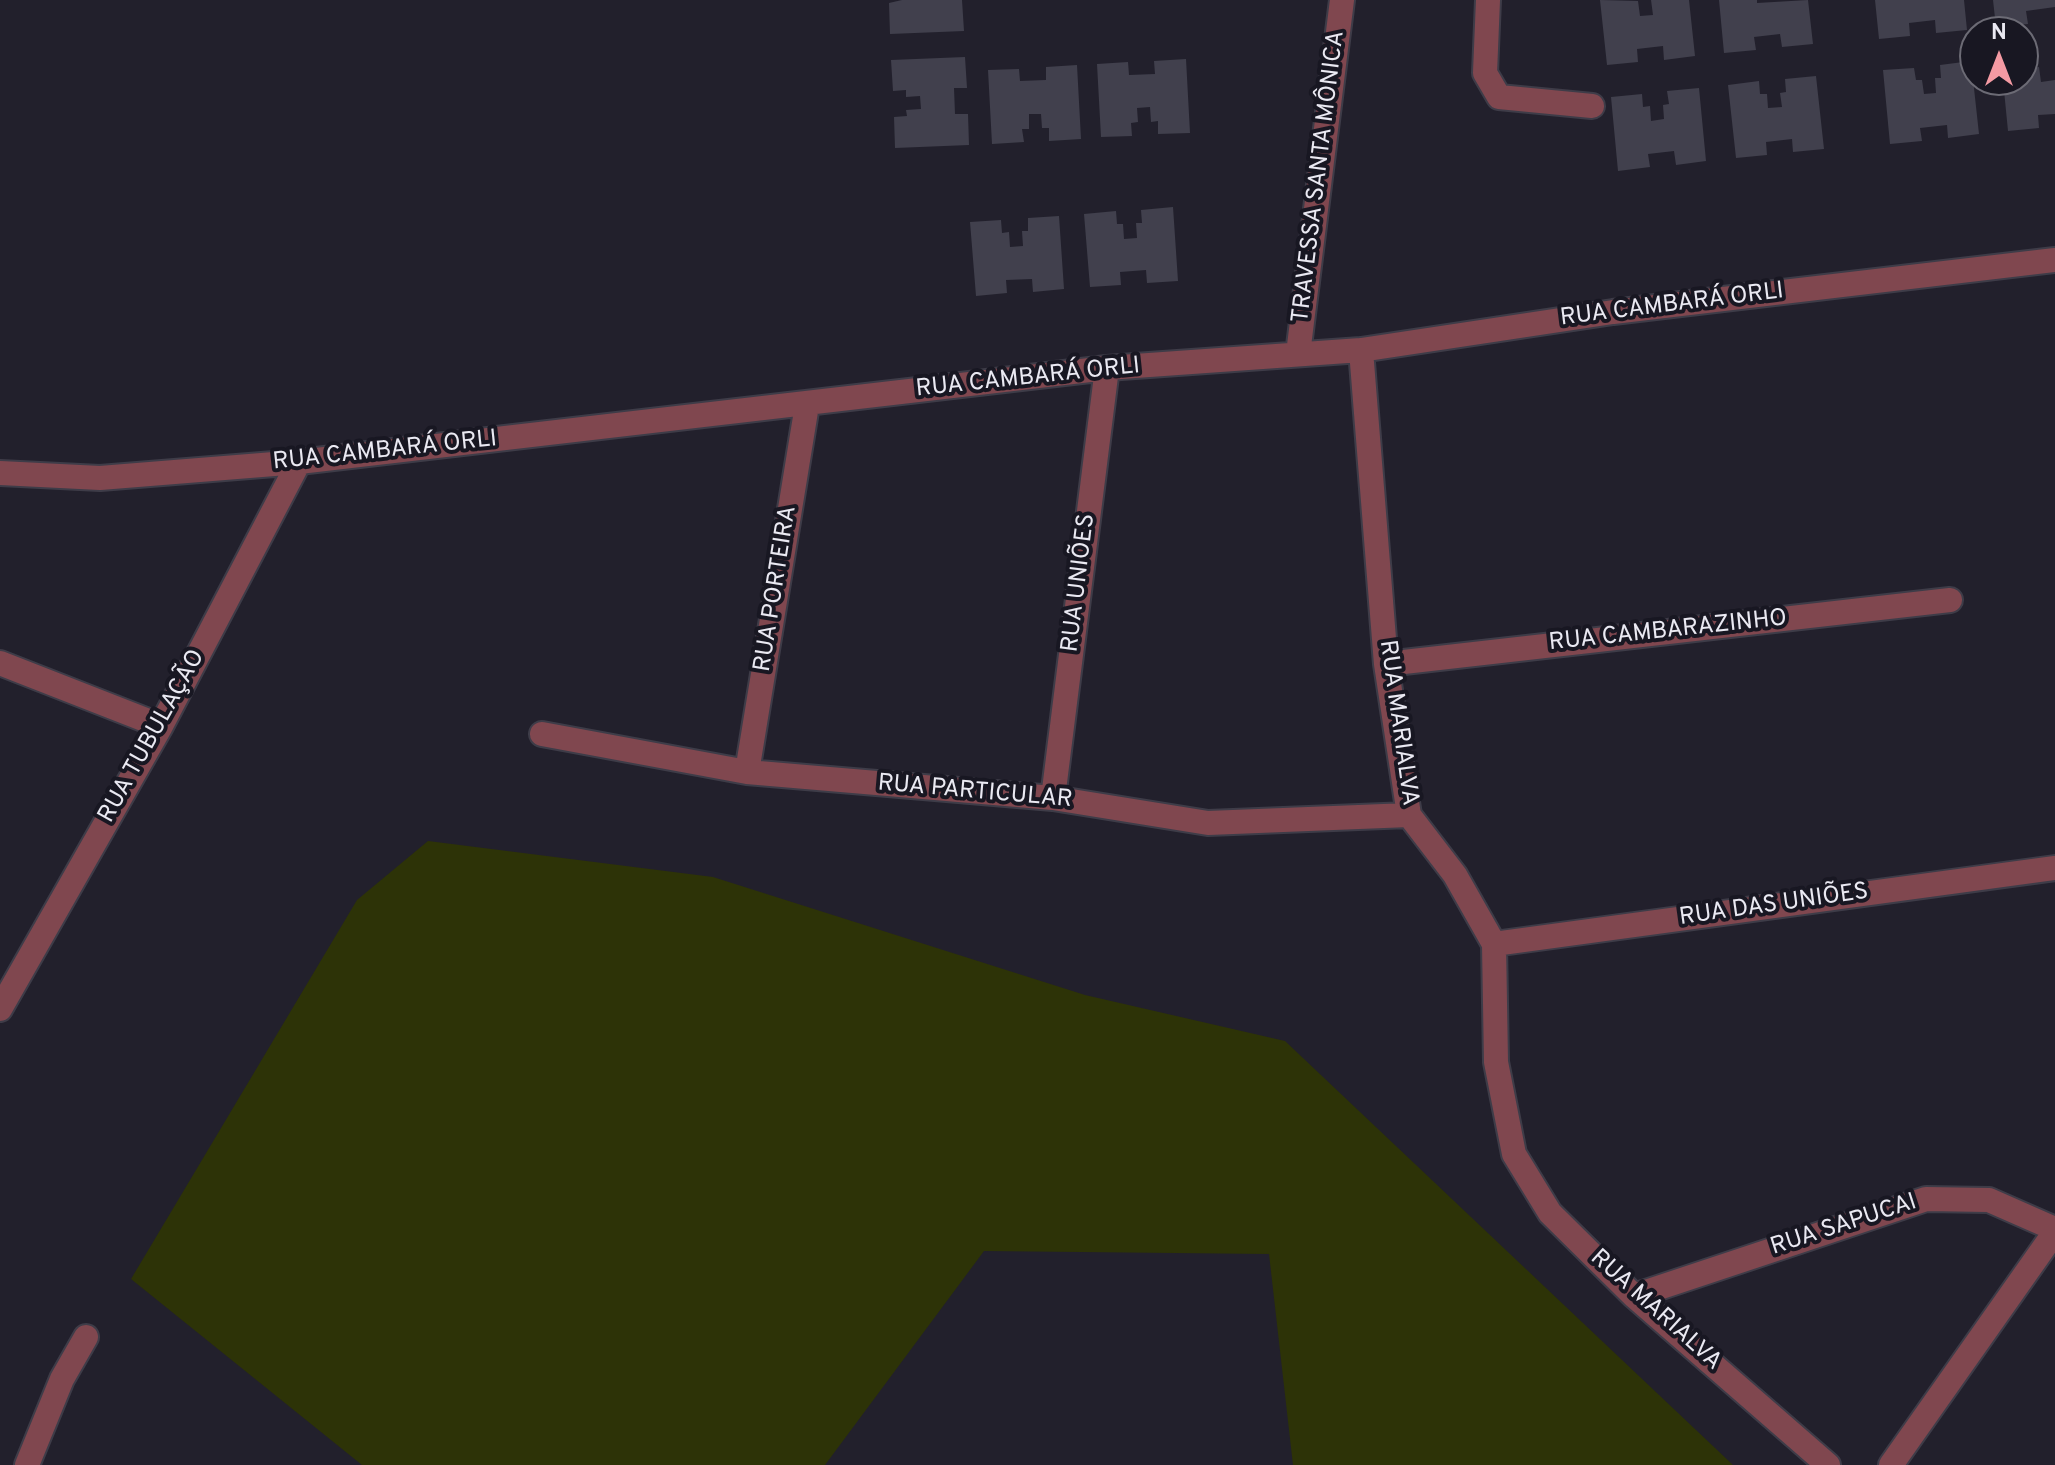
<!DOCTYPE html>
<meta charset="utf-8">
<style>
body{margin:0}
#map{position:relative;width:2055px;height:1465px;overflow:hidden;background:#22202c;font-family:Overpass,sans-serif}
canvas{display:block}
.north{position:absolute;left:1959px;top:16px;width:80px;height:80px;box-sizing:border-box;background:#181722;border:2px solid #6c6b75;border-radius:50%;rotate:0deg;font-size:22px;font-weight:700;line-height:32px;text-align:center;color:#eae9f2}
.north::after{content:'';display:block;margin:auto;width:28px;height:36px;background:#f49aa3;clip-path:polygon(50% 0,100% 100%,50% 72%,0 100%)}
</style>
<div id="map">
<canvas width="2055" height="1465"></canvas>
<div class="north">N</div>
</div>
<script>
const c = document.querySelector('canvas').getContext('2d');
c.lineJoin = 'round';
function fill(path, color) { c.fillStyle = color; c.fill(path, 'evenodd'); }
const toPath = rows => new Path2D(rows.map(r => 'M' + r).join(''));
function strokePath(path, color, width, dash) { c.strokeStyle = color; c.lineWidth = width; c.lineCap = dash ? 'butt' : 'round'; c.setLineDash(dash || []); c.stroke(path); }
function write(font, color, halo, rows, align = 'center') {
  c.font = font + ' Overpass,sans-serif'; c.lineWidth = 8; c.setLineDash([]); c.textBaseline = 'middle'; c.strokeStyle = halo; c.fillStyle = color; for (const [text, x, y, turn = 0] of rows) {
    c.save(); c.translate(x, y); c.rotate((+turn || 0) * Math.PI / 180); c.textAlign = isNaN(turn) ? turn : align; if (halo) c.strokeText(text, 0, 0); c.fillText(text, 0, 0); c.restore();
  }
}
const green = toPath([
 [428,841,713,877,1085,995,1285,1041,1733,1465,1293,1465,1269,1254,984,1251,825,1465,362,1465,131,1279,357,900]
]);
const building = toPath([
 [902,0,962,0,964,31,890,34,889,3],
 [1600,0,1638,1,1640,16,1653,15,1651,0,1689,0,1695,56,1664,60,1663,46,1637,49,1638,62,1607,65],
 [1719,0,1757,0,1757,3,1808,0,1813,44,1782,47,1780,34,1754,37,1756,50,1724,53],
 [1875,0,1964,0,1967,30,1936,33,1935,20,1909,23,1910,36,1879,39],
 [1993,0,2055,0,2055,7,2026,11,2028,24,1996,27],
 [2031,55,2033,68,2039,67,2041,82,2055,80,2055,114,2038,115,2039,128,2008,131,2003,80,2023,80,2023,56],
 [965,57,967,88,954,88,955,114,968,114,969,145,895,148,894,117,907,116,906,110,921,109,920,96,906,97,906,90,893,91,891,60],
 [1186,59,1190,133,1158,134,1158,121,1151,122,1150,107,1137,108,1138,122,1131,123,1132,136,1101,137,1097,64,1128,62,1129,75,1155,74,1154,61],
 [1971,61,1979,134,1948,138,1947,125,1920,128,1922,141,1890,144,1883,70,1914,68,1916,80,1922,80,1924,94,1936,93,1935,78,1941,78,1940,65],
 [1077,65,1081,139,1049,141,1049,128,1042,128,1041,114,1029,114,1029,129,1022,129,1024,142,992,144,988,70,1019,69,1020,81,1046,80,1046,67],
 [1816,76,1824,149,1793,152,1792,139,1766,142,1767,155,1736,158,1728,85,1759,81,1760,94,1767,94,1768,108,1782,107,1780,93,1786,92,1785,79],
 [1699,88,1706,161,1676,165,1674,151,1648,154,1650,167,1618,171,1611,97,1642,94,1643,107,1650,106,1651,121,1664,119,1663,105,1669,104,1667,91],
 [1173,207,1178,281,1147,283,1146,270,1120,272,1121,285,1090,287,1084,214,1116,211,1117,224,1123,224,1124,239,1137,238,1136,223,1142,223,1141,210],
 [1059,216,1064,289,1033,292,1032,279,1006,280,1007,293,976,296,970,222,1001,220,1002,233,1009,232,1010,247,1023,246,1022,231,1028,231,1028,218]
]);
const minor = toPath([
 [1488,0,1485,73,1499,97,1592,106],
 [1361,350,1386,664,1409,815,1455,875,1494,944,1496,1062,1514,1154,1550,1213,1634,1296,1828,1465],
 [1298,354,1342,0],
 [0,473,100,478,299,462,1107,368,1361,350,1613,312,2055,260],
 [0,663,161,726],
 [1386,664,1950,600],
 [542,734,747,772,1053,798,1208,823,1409,815],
 [747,772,807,405],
 [1053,798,1107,368],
 [1494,944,2055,868],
 [0,1009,161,726,299,462],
 [1634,1296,1926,1199,1989,1200,2055,1229],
 [27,1465,62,1379,86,1337],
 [1891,1465,2055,1232]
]);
const streetNames = [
 ["TRAVESSA SANTA MÔNICA",1320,177,-83],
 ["RUA CAMBARÁ ORLI",1672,306,-7],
 ["RUA CAMBARÁ ORLI",1028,379,-6],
 ["RUA CAMBARÁ ORLI",385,452,-6],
 ["RUA UNIÕES",1080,583,-83],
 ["RUA PORTEIRA",777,589,-81],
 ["RUA CAMBARAZINHO",1668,632,-6],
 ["RUA MARIALVA",1397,723,82],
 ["RUA TUBULAÇÃO",153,737,-61],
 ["RUA PARTICULAR",975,793,5],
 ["RUA DAS UNIÕES",1774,906,-8],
 ["RUA SAPUCAI",1844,1226,-18],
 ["RUA MARIALVA",1655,1311,42]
];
fill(green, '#2d3307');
fill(building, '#41404d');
strokePath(minor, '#3e3c48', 28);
strokePath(minor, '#80474f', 24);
write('24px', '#eae9f2', '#181722', streetNames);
</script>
